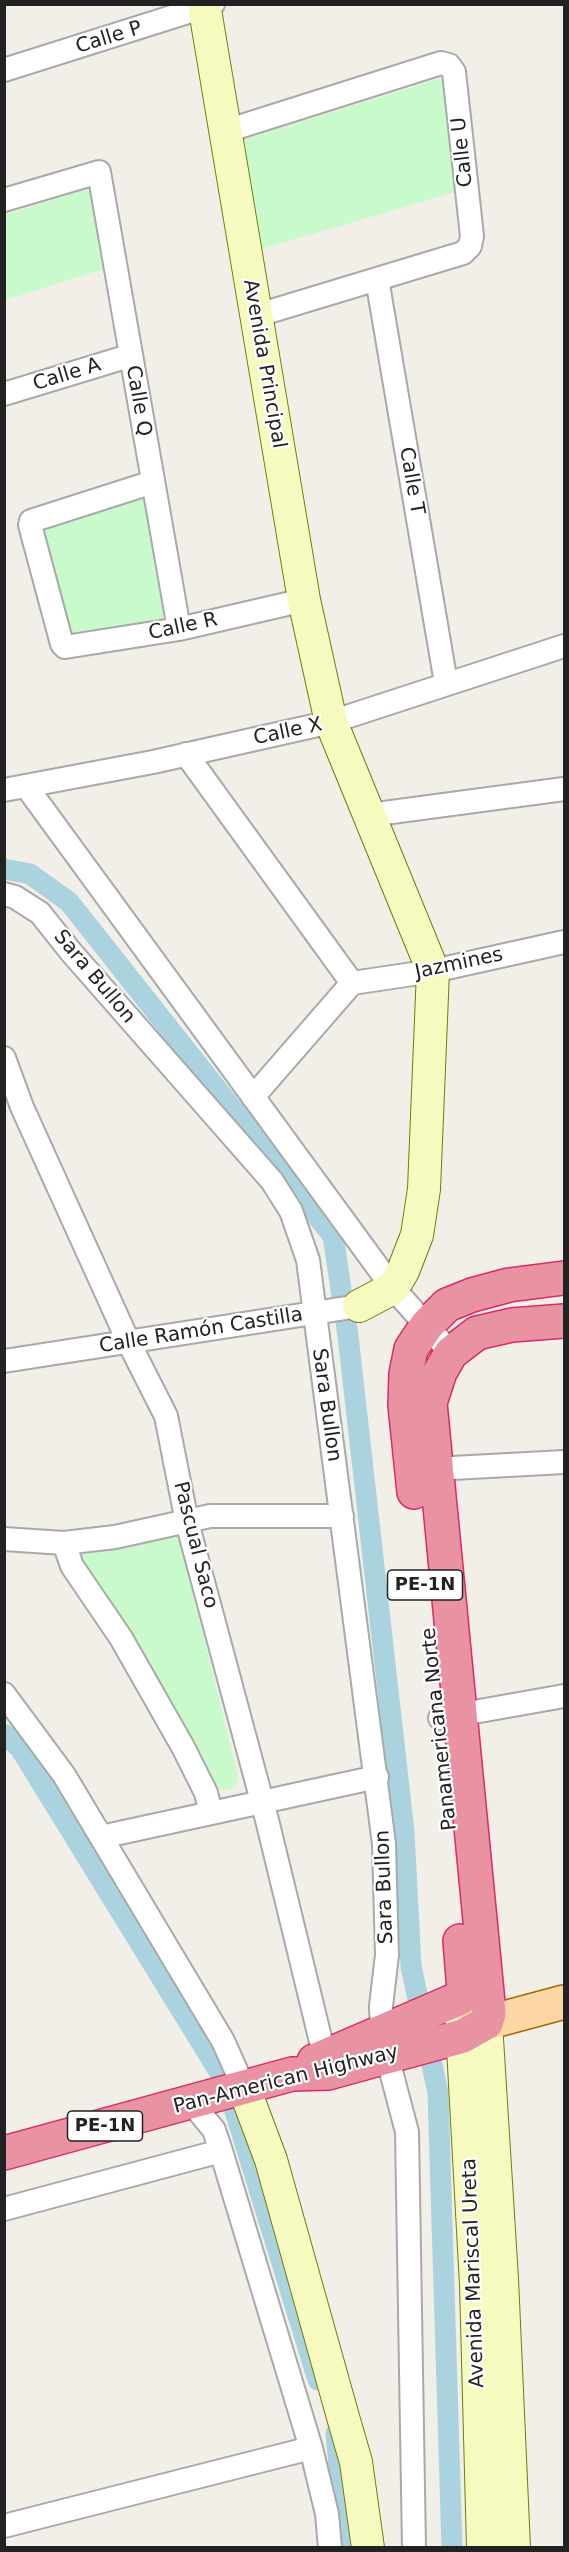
<!DOCTYPE html>
<meta charset="utf-8">
<style>
body{margin:0}
#map{position:relative;width:569px;height:2552px;overflow:hidden;background:#f2efe9;font-family:"DejaVu Sans",sans-serif}
canvas{display:block}
.frame{position:absolute;inset:0;border:6px solid #222;pointer-events:none}
</style>
<div id="map">
<canvas width="569" height="2552"></canvas>
<div class="frame"></div>
</div>
<script>
const c = document.querySelector('canvas').getContext('2d');
c.lineJoin = 'round';
function fill(path, color) { c.fillStyle = color; c.fill(path, 'evenodd'); }
const toPath = rows => new Path2D(rows.map(r => 'M' + r).join(''));
function strokePath(path, color, width, dash) { c.strokeStyle = color; c.lineWidth = width; c.lineCap = dash ? 'butt' : 'round'; c.setLineDash(dash || []); c.stroke(path); }
function write(font, color, halo, rows, align = 'center') {
  c.font = font + ' "DejaVu Sans",sans-serif'; c.lineWidth = 4.5; c.setLineDash([]); c.textBaseline = 'middle'; c.strokeStyle = halo; c.fillStyle = color; for (const [text, x, y, turn = 0] of rows) {
    c.save(); c.translate(x, y); c.rotate((+turn || 0) * Math.PI / 180); c.textAlign = isNaN(turn) ? turn : align; if (halo) c.strokeText(text, 0, 0); c.fillText(text, 0, 0); c.restore();
  }
}
const park = toPath([
 [441,78,449,81,459,191,258,250,242,140],
 [86,189,92,193,107,268,5,300,4,215],
 [141,497,147,501,170,619,163,625,72,638,43,532,50,523],
 [175,1533,179,1536,238,1776,235,1787,230,1790,220,1789,214,1785,74,1551]
]);
const canal = toPath([
 [4,869,30,874,69,902,333,1236,348,1336,404,1832,411,1966,438,2093,452,2548],
 [4,1734,20,1748,220,2073,235,2111,318,2380],
 [336,2433,347,2548]
]);
const street = toPath([
 [4,70,213,4],
 [226,131,441,63,449,65,454,72,472,236,470,246,463,253,255,316],
 [4,200,99,172,179,629],
 [377,279,446,683],
 [4,394,129,356],
 [153,482,31,521,30,525,62,644,65,647,179,629,304,600],
 [186,754,352,983],
 [26,786,393,1288,451,1353],
 [4,790,153,762,331,722,564,646],
 [369,815,564,789],
 [4,894,15,897,40,913,71,952,272,1181,291,1211,308,1260,384,1844,387,1955,381,2006,382,2030],
 [352,983,433,971,564,942],
 [4,1058,22,1107,129,1343,166,1416,187,1522,267,1820,324,2054],
 [253,1097,352,983],
 [4,1361,359,1306],
 [434,1469,564,1462],
 [4,1539,64,1543,115,1537,210,1516,342,1516],
 [64,1543,72,1566,121,1638,183,1747,206,1793,211,1813],
 [4,1694,64,1775,223,2041,244,2088],
 [440,1718,564,1696],
 [101,1837,377,1777],
 [387,2056,407,2132,414,2548],
 [191,2102,214,2130,221,2151,311,2448,327,2514,330,2548],
 [4,2209,221,2151],
 [4,2526,311,2448]
]);
const secondary = toPath([
 [204,4,304,600,331,722,433,971,424,1189,417,1235,403,1271,393,1288,359,1306],
 [461,2011,476,2285,483,2548],
 [486,2023,502,2279,514,2548],
 [244,2088,271,2160,343,2417,356,2462,368,2548]
]);
const primary = toPath([
 [468,2006,486,2023,564,2002]
]);
const highway = toPath([
 [414,1492,405,1405,406,1374,411,1349,427,1325,447,1305,472,1295,509,1285,564,1278],
 [314,2061,460,1998,464,1990,460,1941],
 [4,2153,292,2074,328,2073,463,2036,486,2023,489,2013,430,1403,440,1372,451,1353,477,1333,512,1325,564,1321]
]);
const shields = [
 [425,1585,75],
 [105,2126,75]
];
const shieldNames = [
 ["PE-1N",425,1585],
 ["PE-1N",105,2126]
];
const streetNames = [
 ["Calle P",109,38,-17],
 ["Calle U",463,152,-96],
 ["Avenida Principal",264,364,80],
 ["Calle A",67,375,-17],
 ["Calle Q",138,401,80],
 ["Calle T",411,481,80],
 ["Calle R",183,627,-12],
 ["Calle X",288,732,-12],
 ["Jazmines",459,964,-12],
 ["Sara Bullon",94,977,50],
 ["Calle Ramón Castilla",201,1331,-9],
 ["Sara Bullon",326,1405,82],
 ["Pascual Saco",195,1545,76],
 ["Panamericana Norte",440,1729,-96],
 ["Sara Bullon",385,1887,-92],
 ["Pan-American Highway",286,2080,-14],
 ["Avenida Mariscal Ureta",474,2273,-92]
];
fill(park, '#c8facc');
strokePath(canal, '#aad3df', 21);
strokePath(street, '#a9a9a9', 26);
strokePath(secondary, '#707d05', 34);
strokePath(primary, '#a06b00', 36);
strokePath(highway, '#dc2a67', 36);
strokePath(street, '#fff', 22);
strokePath(secondary, '#f7fabf', 32);
strokePath(primary, '#fcd6a4', 33);
strokePath(highway, '#e892a2', 33);
for (const [x, y, w] of shields) { const box = new Path2D(); box.roundRect(x - w / 2, y - 15, w, 30, 4.5); c.fillStyle = '#fff'; c.fill(box); strokePath(box, '#222', 1.5); }
write('bold 18px', '#222', null, shieldNames);
write('20px', '#222', '#fff', streetNames);
</script>
